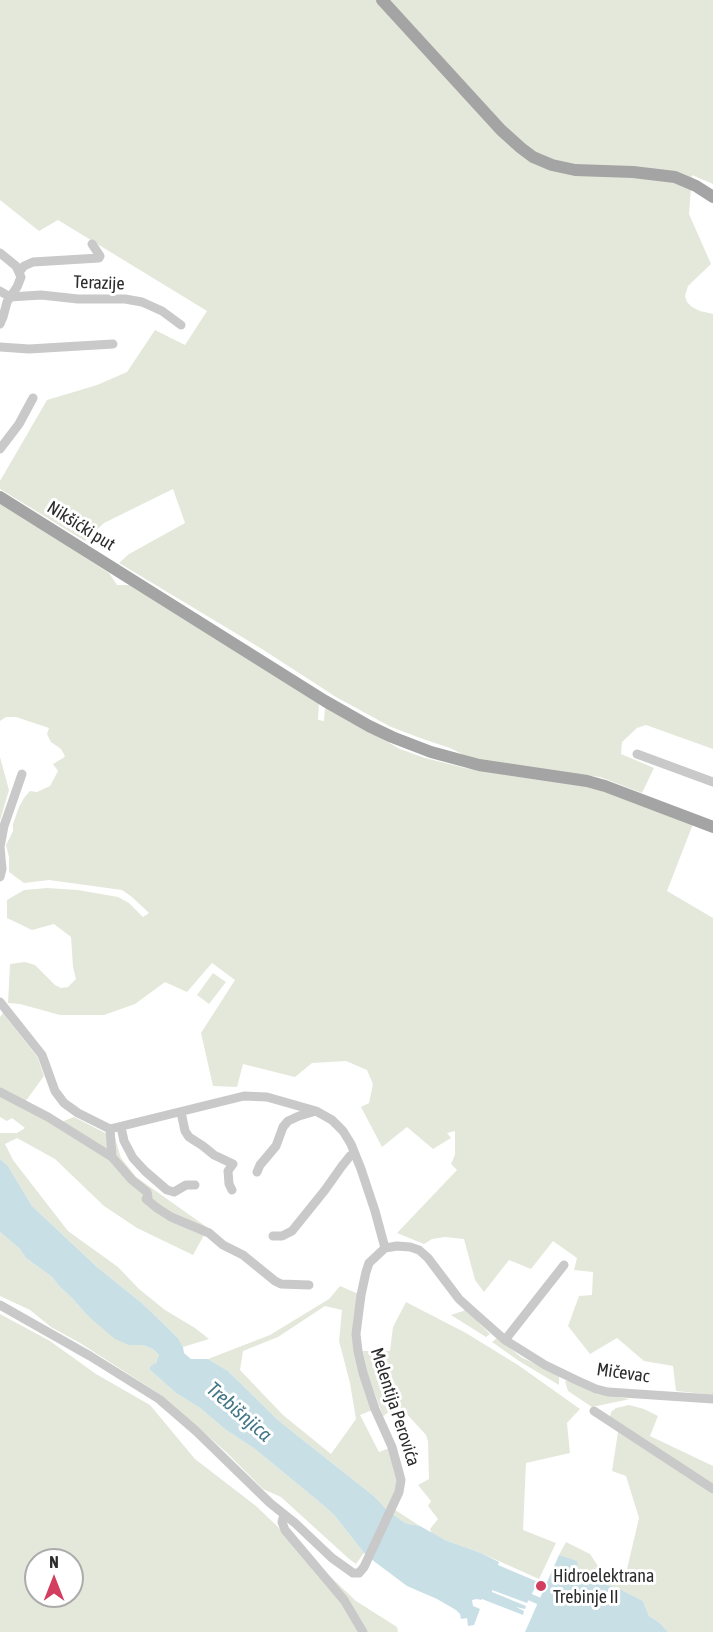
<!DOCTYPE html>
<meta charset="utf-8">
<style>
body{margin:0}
#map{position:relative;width:713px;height:1632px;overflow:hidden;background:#fff;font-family:"Asap Condensed",sans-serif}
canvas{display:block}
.north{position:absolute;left:24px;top:1548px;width:60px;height:60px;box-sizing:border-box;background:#fff;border:2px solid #ababab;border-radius:50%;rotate:0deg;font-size:16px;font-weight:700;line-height:24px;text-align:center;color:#2c2c2c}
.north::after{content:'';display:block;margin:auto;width:21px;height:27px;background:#d33d5f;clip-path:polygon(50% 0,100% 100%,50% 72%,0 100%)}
</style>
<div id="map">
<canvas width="713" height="1632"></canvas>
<div class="north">N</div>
</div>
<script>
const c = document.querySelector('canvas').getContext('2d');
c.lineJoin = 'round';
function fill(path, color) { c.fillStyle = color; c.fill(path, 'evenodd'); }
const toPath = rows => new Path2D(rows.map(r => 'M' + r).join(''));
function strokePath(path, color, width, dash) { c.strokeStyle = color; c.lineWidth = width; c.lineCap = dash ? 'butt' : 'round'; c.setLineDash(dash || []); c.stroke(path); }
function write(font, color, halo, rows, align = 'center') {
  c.font = font + ' "Asap Condensed",sans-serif'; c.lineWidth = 6; c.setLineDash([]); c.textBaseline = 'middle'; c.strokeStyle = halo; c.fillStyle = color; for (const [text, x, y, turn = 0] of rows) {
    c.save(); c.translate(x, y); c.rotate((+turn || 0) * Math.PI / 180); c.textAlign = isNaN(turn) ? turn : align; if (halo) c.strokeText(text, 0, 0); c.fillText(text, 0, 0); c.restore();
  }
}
const green = toPath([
 [0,0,713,0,713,184,692,175,689,214,711,264,688,286,685,296,687,302,692,307,700,311,713,314,713,749,646,725,637,728,622,742,621,754,654,768,642,793,600,777,497,764,466,756,450,748,423,739,391,727,336,697,262,649,119,563,129,554,185,523,173,489,104,523,85,541,0,489,0,481,47,400,97,385,127,372,155,330,185,345,207,311,58,220,39,231,0,200],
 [0,504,9,508,109,573,117,585,131,585,319,703,318,720,324,721,325,707,400,749,425,758,465,768,591,787,693,824,667,891,713,918,713,1395,676,1391,673,1366,644,1361,617,1338,590,1354,568,1326,579,1296,592,1295,593,1272,574,1270,577,1258,553,1241,531,1269,509,1260,484,1292,475,1280,464,1239,445,1237,432,1239,424,1244,397,1233,457,1170,451,1164,455,1155,455,1131,447,1133,451,1138,433,1149,407,1127,382,1147,361,1107,369,1103,373,1084,367,1070,346,1061,312,1063,295,1077,243,1064,237,1087,213,1086,201,1033,235,980,212,963,187,992,165,982,135,1004,104,1015,60,1015,20,1004,8,1003,10,964,25,962,35,965,55,985,61,988,68,987,76,979,73,967,71,937,54,924,32,930,7,918,7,900,24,890,47,888,78,890,118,897,129,903,143,917,149,913,132,897,122,890,49,880,24,883,9,872,9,857,6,845,13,831,13,824,19,807,24,798,30,791,37,792,50,786,58,771,53,764,63,758,65,756,61,749,51,742,47,734,49,728,16,717,6,717,0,721],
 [0,757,9,790,0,821],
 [213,973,226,982,209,1004,197,995],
 [3,1013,38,1058,44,1076,25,1102,61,1122,74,1117,115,1138,121,1158,136,1177,208,1228,193,1255,137,1228,104,1206,55,1159,17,1138,5,1144,13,1160,68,1231,118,1267,139,1289,165,1310,195,1328,209,1339,183,1347,178,1338,143,1304,97,1267,32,1206,8,1166,0,1159,0,1133,17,1133,25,1128,12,1118,7,1121,0,1117,0,1017],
 [0,1232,20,1249,26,1258,52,1277,60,1287,72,1298,87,1315,129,1345,143,1345,153,1349,159,1355,156,1363,149,1369,176,1393,200,1408,226,1430,255,1449,323,1505,335,1516,364,1553,356,1564,348,1558,281,1497,263,1489,227,1453,161,1395,80,1343,51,1327,30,1310,0,1296],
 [340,1286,361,1295,356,1334,375,1409,360,1415,379,1452,392,1447,401,1480,389,1506,420,1526,405,1523,386,1509,375,1497,279,1421,228,1371,208,1359,270,1335,329,1299],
 [325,1306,342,1310,339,1341,350,1383,356,1419,331,1454,283,1415,240,1370,243,1351,278,1337],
 [406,1302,466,1333,518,1365,580,1409,567,1423,570,1453,526,1463,523,1530,556,1543,539,1579,481,1553,445,1540,432,1534,430,1529,438,1519,428,1506,431,1501,418,1485,429,1479,428,1441,426,1435,405,1412,395,1408,383,1416,367,1372,363,1351,390,1351,393,1327],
 [466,1310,490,1334,486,1337,451,1315],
 [0,1314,50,1341,96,1374,150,1405,195,1459,256,1506,356,1601,397,1627,398,1632,0,1632],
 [36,1560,72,1560,72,1596,36,1596],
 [497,1338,521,1357,559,1376,559,1385,519,1361,492,1342],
 [565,1381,569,1381,597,1394,630,1399,592,1407,568,1391],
 [629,1405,644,1409,658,1416,650,1436,713,1466,713,1484,610,1418,611,1412,616,1408],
 [618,1432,636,1442,713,1494,713,1632,668,1632,660,1623,649,1616,643,1601,622,1590,594,1580,583,1579,578,1568,559,1555,566,1542,590,1554,602,1572,627,1569,639,1518,626,1476,612,1471]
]);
const water = toPath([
 [0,1159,8,1166,32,1206,97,1267,143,1304,178,1338,183,1347,184,1353,191,1359,208,1359,228,1371,279,1421,375,1497,386,1509,405,1523,420,1526,445,1540,481,1553,499,1562,498,1565,538,1582,527,1603,492,1590,492,1592,526,1606,525,1609,516,1607,524,1611,523,1615,482,1599,481,1600,477,1599,472,1600,473,1606,480,1609,474,1625,468,1626,467,1618,461,1619,460,1614,456,1610,437,1599,407,1586,375,1562,364,1553,335,1516,323,1505,255,1449,226,1430,200,1408,176,1393,149,1369,152,1365,156,1363,159,1355,153,1349,143,1345,129,1345,115,1339,87,1315,72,1298,60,1287,52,1277,26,1258,20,1249,0,1232],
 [559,1555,577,1561,578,1568,583,1579,594,1580,622,1590,643,1601,649,1616,660,1623,668,1632,525,1632]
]);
const canal = toPath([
 [523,1594,539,1601,543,1607]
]);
const minor = toPath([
 [0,253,16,266,21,277,17,287,7,302,3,317,0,324],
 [20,271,24,266,33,262,99,258,100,256,92,244],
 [0,291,10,297,41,295,78,299,125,299,142,302,162,311,181,325],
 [0,347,29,349,113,344],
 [0,449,19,424,33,398],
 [637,754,713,782],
 [0,877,2,869,0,847,4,826,22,774],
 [0,1002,42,1055,55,1091,64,1103,78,1113,110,1129,244,1096,267,1097,316,1111,332,1120,343,1131,351,1144,361,1169,375,1211,385,1248,369,1263,366,1272,361,1295,356,1334,358,1351,363,1373,375,1409,392,1447,401,1480,399,1492,364,1567,359,1573,353,1573,332,1558,295,1523,270,1503,196,1431,159,1399,90,1356,0,1305],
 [0,1092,48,1117,112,1157],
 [181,1112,185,1131,189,1137,203,1146,214,1155,233,1164,228,1171,229,1184,232,1190],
 [121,1127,124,1141,133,1158,145,1171,167,1190,174,1192,186,1185,195,1185],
 [110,1129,112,1157,132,1180,147,1192,148,1197,146,1199,157,1208,171,1217,209,1233,223,1245,243,1255,275,1281,281,1284,309,1285],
 [257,1172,260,1165,276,1146,283,1127,288,1121,299,1116,316,1111],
 [273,1236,282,1236,292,1231,325,1190,342,1166,350,1156,355,1154],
 [385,1248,397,1246,410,1247,419,1250,428,1258,459,1299,470,1309,505,1340,545,1365,576,1380,596,1389,608,1392,713,1399],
 [505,1340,564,1265],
 [594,1411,713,1489],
 [284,1515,282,1522,285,1530,344,1600,363,1632]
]);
const major = toPath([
 [382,0,501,130,521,148,533,157,552,165,575,170,633,172,675,177,696,186,713,197],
 [0,497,325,701,369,726,392,737,431,752,479,765,587,781,605,786,713,827]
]);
const markers = [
 [541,1586,6,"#d33d5f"]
];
const streetNames = [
 ["Terazije",99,283,2],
 ["Nikšićki put",81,526,32],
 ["Mičevac",623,1373,8],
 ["Melentija Perovića",395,1407,72]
];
const poiNames = [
 ["Hidroelektrana",553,1576],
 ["Trebinje II",553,1597]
];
const waterNames = [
 ["Trebišnjica",239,1412,41]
];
fill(green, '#e4e8da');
fill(water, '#c8dfe6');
strokePath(canal, '#c8dfe6', 7);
strokePath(minor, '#c9c9c9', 9);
strokePath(major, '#a4a4a4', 12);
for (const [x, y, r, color] of markers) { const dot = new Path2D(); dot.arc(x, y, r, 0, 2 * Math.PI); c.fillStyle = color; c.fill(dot); strokePath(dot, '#fff', 2); }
write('18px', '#2c2c2c', '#fff', streetNames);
write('18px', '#2c2c2c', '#fff', poiNames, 'left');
write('italic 20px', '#427585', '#fff', waterNames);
</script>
